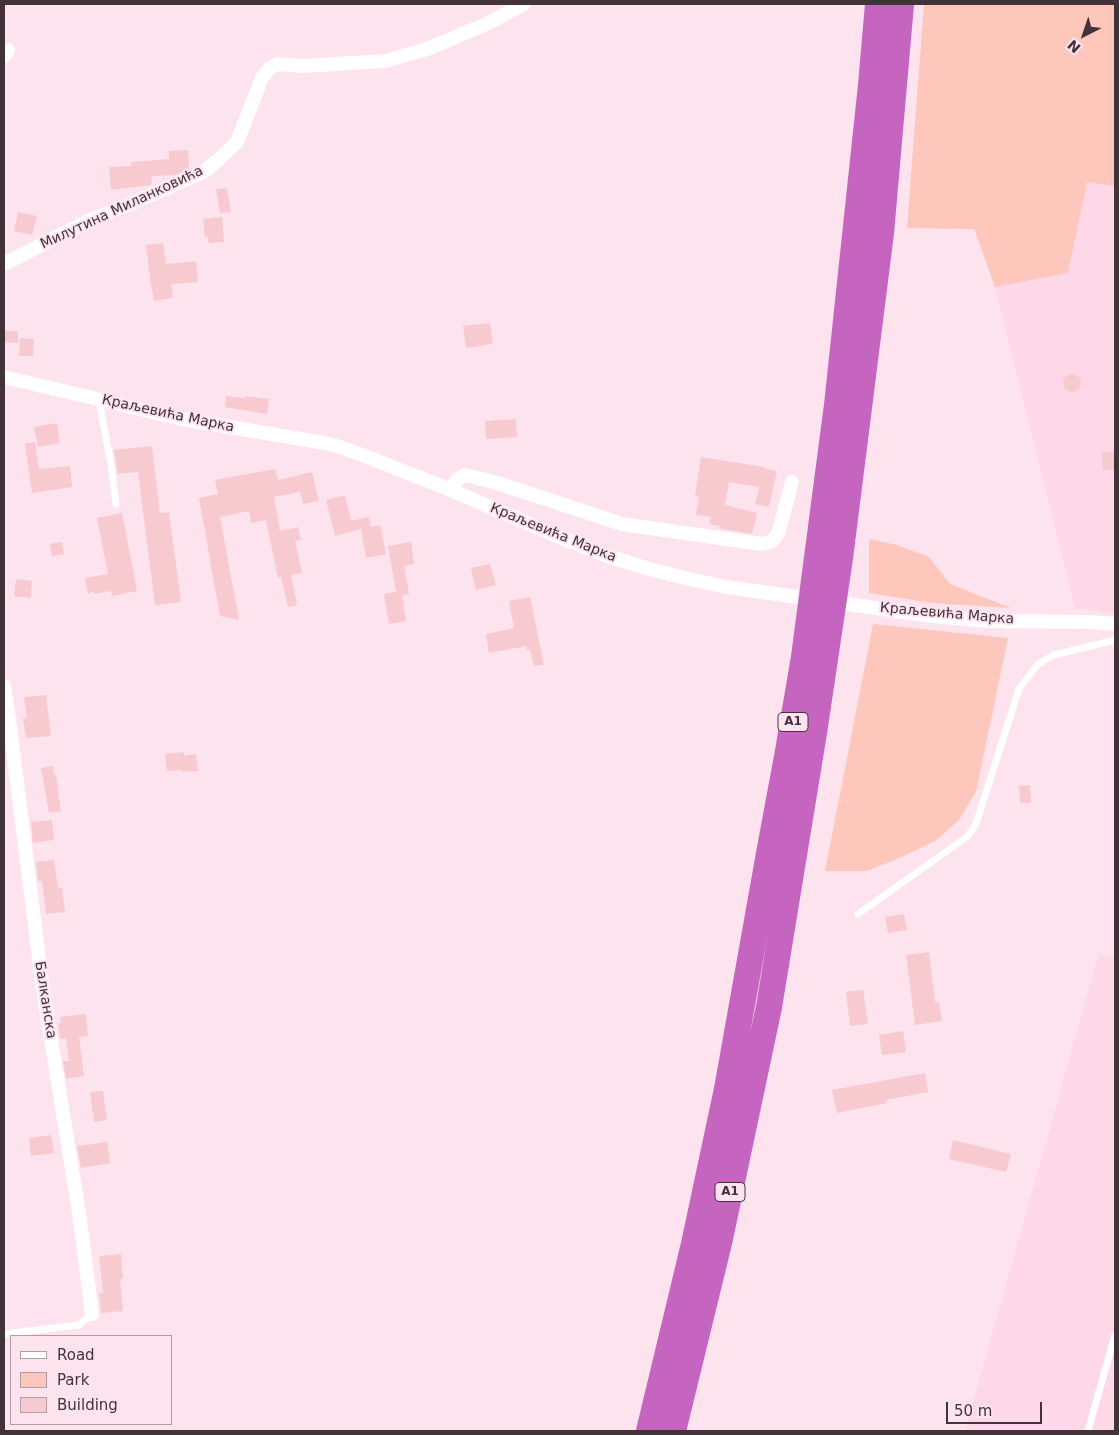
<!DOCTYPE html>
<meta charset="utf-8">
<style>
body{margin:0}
#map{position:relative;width:1119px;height:1435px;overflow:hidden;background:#fce3ee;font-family:"DejaVu Sans",sans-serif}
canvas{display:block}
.frame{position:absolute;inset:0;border:5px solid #423339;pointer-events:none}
.legend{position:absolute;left:10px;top:1335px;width:162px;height:90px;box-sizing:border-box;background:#fce3ee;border:1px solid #b29da6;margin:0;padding:6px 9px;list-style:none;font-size:15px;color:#423339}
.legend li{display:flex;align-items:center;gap:10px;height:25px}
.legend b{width:25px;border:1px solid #b29da6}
.north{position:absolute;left:1059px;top:10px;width:50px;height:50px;-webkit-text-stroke:4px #fce3ee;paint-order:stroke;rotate:221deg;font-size:14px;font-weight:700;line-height:20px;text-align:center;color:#423339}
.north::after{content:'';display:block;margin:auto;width:18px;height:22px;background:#423339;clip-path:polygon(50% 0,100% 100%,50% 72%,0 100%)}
.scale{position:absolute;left:946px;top:1402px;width:96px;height:22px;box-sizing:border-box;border:2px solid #423339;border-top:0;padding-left:6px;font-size:15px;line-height:18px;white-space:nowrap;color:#423339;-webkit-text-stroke:4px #fce3ee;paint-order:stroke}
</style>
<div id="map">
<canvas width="1119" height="1435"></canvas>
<div class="frame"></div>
<ul class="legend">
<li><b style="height:6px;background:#fff"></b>Road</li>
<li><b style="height:14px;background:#fdc7bc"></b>Park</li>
<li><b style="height:14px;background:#f6cacf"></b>Building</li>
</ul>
<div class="north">N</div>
<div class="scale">50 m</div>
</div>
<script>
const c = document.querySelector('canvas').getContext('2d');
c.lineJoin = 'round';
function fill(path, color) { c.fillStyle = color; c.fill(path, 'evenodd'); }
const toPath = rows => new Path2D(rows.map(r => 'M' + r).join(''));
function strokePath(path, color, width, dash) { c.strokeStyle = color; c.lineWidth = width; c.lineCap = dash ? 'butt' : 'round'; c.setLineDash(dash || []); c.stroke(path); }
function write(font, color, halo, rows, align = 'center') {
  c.font = font + ' "DejaVu Sans",sans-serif'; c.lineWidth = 4; c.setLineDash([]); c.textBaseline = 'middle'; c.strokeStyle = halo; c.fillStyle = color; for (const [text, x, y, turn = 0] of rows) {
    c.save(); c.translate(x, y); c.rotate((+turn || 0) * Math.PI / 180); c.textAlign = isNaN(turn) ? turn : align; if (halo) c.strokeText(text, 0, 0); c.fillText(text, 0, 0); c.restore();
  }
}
const built = toPath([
 [1087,182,1115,186,1115,614,1075,607,995,287,1068,273],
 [1099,953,1115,958,1115,1431,965,1431]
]);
const green = toPath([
 [924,4,1115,4,1115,186,1087,182,1068,273,995,287,974,229,907,228],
 [869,539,897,545,929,557,950,584,1011,608,932,603,869,593],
 [873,624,1008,638,976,792,958,821,935,841,902,857,867,871,825,871]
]);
const building = toPath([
 [188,150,189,169,175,175,152,176,151,185,111,190,109,167,131,166,131,162,169,159,169,151],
 [227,188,231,212,220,213,216,189],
 [18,212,37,216,32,235,14,231],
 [222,217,224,242,209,243,208,237,205,237,203,219],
 [163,243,166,264,196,261,198,282,171,284,173,298,154,301,150,278,146,245],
 [490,323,493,344,466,348,463,326],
 [4,331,18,331,18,343,4,342],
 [20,338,34,339,33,356,19,356],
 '1063 383a9 9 0 1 1 18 0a9 9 0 1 1-18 0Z',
 [226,396,245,398,245,396,269,399,267,414,225,407],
 [516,419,517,437,486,439,485,421],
 [57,423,60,443,38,447,34,427],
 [35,442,39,469,70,466,72,487,32,493,25,444],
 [152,446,160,513,169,512,181,602,155,605,138,472,118,474,114,450],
 [1115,451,1115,470,1103,470,1102,452],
 [701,457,764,467,764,468,777,471,769,507,755,504,759,487,729,482,725,505,757,513,752,534,719,528,720,526,709,524,711,517,696,515,699,497,695,496],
 [275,469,278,480,312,472,319,501,303,504,300,492,274,497,280,531,298,527,301,540,295,541,302,573,291,575,297,605,288,607,281,577,278,578,266,520,251,523,249,511,220,517,239,620,220,616,199,498,218,494,215,480],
 [345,495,351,521,369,517,371,527,380,525,386,554,366,558,361,529,335,536,326,500],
 [122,513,137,591,112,596,111,591,94,594,94,592,88,593,85,578,108,574,97,518],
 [62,542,64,554,52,556,50,544],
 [411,542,414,564,404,566,409,594,402,596,406,621,389,624,384,594,396,592,388,546],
 [490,564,496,585,476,590,471,568],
 [16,579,32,581,31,598,14,596],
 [530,597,544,665,534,666,530,650,527,650,526,646,489,653,486,634,514,628,509,601],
 [46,695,51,736,26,738,23,718,27,718,24,697],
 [184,752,184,756,196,754,198,771,182,772,182,770,167,771,165,754],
 [53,766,54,775,56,775,61,811,49,813,41,768],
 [1030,785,1031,803,1020,803,1019,786],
 [52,820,54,840,33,843,31,822],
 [54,860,58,888,62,888,65,912,46,914,42,881,38,881,36,862],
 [904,914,907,930,888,933,885,917],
 [929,952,935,1002,939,1002,942,1021,915,1025,906,955],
 [863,990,868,1024,850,1026,846,992],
 [86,1014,88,1036,79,1037,84,1076,66,1079,63,1061,69,1061,66,1038,60,1039,58,1023,61,1023,60,1017],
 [903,1031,906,1052,882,1055,879,1035],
 [925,1073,928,1092,886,1100,887,1103,837,1113,832,1090],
 [103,1091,107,1120,94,1122,90,1092],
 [51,1135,54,1153,31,1156,29,1138],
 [953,1140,1011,1154,1006,1172,949,1159],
 [107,1142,110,1163,81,1168,77,1146],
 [121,1254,123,1279,120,1279,123,1311,101,1313,99,1293,103,1293,99,1256]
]);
const service = toPath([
 [99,400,111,465,116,504],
 [858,914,967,837,976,824,1019,689,1038,664,1054,655,1115,640],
 [4,1334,79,1325,92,1314],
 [1088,1431,1115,1335]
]);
const minor = toPath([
 [4,56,8,50],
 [4,264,90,220,126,206,205,171,217,161,237,142,262,78,270,68,278,64,303,66,385,61,427,49,484,25,524,4],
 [4,377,182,419,325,443,340,447,373,459,451,490,564,539,607,556,649,569,689,579,727,587,932,616,990,621,1090,622,1115,624],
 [451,490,456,481,464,475,494,482,622,524,762,544,771,542,778,534,792,482],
 [4,686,10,726,42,983,79,1213,92,1314]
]);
const motorway = toPath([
 [649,1431,694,1244,727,1089,770,848,788,751,804,657,837,405,871,85,878,4],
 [673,1431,719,1243,769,1007,814,733,840,558,881,233,901,4]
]);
const shields = [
 [793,722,30],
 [730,1192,30]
];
const shieldNames = [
 ["A1",793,722],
 ["A1",730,1192]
];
const streetNames = [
 ["Милутина Миланковића",122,208,-25],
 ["Краљевића Марка",168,414,12],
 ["Краљевића Марка",553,533,22],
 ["Краљевића Марка",947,614,5],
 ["Балканска",45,1000,81]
];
fill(built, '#fed7e8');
fill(green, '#fdc7bc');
fill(building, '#f6cacf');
strokePath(service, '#fff', 7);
strokePath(minor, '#fff', 14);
strokePath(motorway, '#c665bf', 26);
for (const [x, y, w] of shields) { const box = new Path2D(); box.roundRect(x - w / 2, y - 9.5, w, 19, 4); c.fillStyle = '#fce3ee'; c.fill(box); strokePath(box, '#423339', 1); }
write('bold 12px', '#423339', null, shieldNames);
write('14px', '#423339', '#fce3ee', streetNames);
</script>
